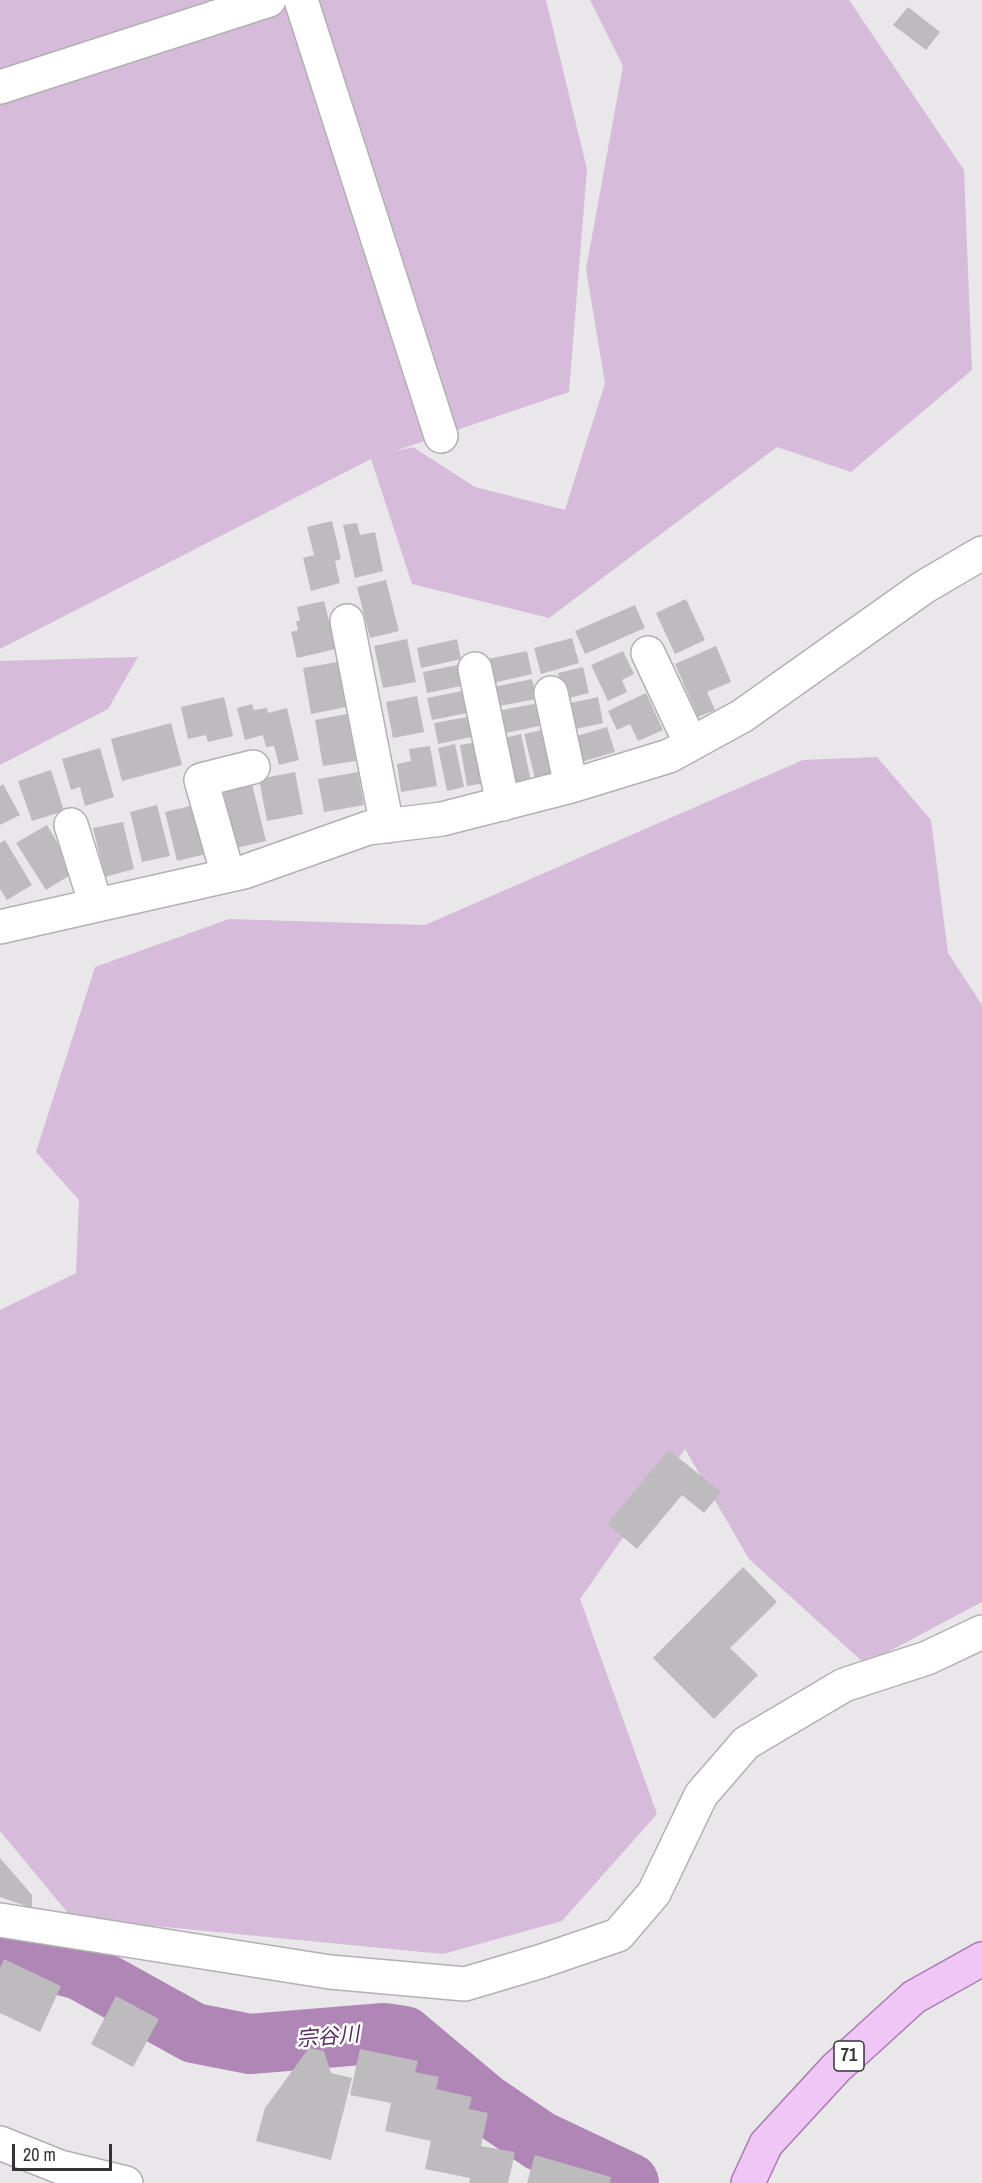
<!DOCTYPE html>
<meta charset="utf-8">
<style>
body{margin:0}
#map{position:relative;width:982px;height:2183px;overflow:hidden;background:#eae7ea;font-family:"Archivo Narrow",sans-serif}
canvas{display:block}
.scale{position:absolute;left:12px;top:2144px;width:100px;height:27px;box-sizing:border-box;border:3px solid #353435;border-top:0;padding-left:8px;font-size:18px;line-height:21px;white-space:nowrap;color:#353435;-webkit-text-stroke:4px #fff;paint-order:stroke}
</style>
<div id="map">
<canvas width="982" height="2183"></canvas>
<div class="scale">20 m</div>
</div>
<script>
const c = document.querySelector('canvas').getContext('2d');
c.lineJoin = 'round';
function fill(path, color) { c.fillStyle = color; c.fill(path, 'evenodd'); }
const toPath = rows => new Path2D(rows.map(r => 'M' + r).join(''));
function strokePath(path, color, width, dash) { c.strokeStyle = color; c.lineWidth = width; c.lineCap = dash ? 'butt' : 'round'; c.setLineDash(dash || []); c.stroke(path); }
function write(font, color, halo, rows, align = 'center') {
  c.font = font + ' "Archivo Narrow","Noto Sans JP",sans-serif'; c.lineWidth = 5; c.setLineDash([]); c.textBaseline = 'middle'; c.strokeStyle = halo; c.fillStyle = color; for (const [text, x, y, turn = 0] of rows) {
    c.save(); c.translate(x, y); c.rotate((+turn || 0) * Math.PI / 180); c.textAlign = isNaN(turn) ? turn : align; if (halo) c.strokeText(text, 0, 0); c.fillText(text, 0, 0); c.restore();
  }
}
const green = toPath([
 [0,0,546,0,587,169,569,392,392,452,413,447,475,487,565,510,605,383,586,269,623,66,590,0,849,0,964,170,972,370,851,472,777,447,549,618,412,584,371,459,0,649],
 [138,657,108,709,0,765,0,661],
 [877,757,931,820,948,953,982,1005,982,1602,865,1664,749,1559,685,1449,580,1599,657,1814,562,1921,443,1954,72,1918,0,1831,0,1310,76,1273,79,1200,36,1152,95,967,229,919,425,925,803,760]
]);
const river = toPath([
 [0,1949,80,1970,194,2033,250,2044,384,2033,404,2036,484,2103,540,2141,629,2183]
]);
const building = toPath([
 [908,7,940,32,926,50,893,25],
 [332,521,341,559,335,561,340,583,311,591,303,558,314,555,307,527],
 [357,523,360,535,375,532,383,571,355,578,343,525],
 [386,580,399,631,370,638,357,587],
 [686,599,705,640,675,654,656,613],
 [324,601,336,649,297,658,291,632,298,630,296,621,300,621,297,607],
 [635,605,645,628,585,654,575,631],
 [572,638,579,663,541,674,534,648],
 [407,639,416,682,383,688,374,646],
 [457,639,461,659,421,668,417,648],
 [716,646,731,682,707,692,715,710,698,717,675,664],
 [527,651,532,674,493,683,488,659],
 [623,651,634,674,622,680,627,692,608,701,591,665],
 [337,662,346,707,311,714,303,668],
 [462,664,466,685,427,693,423,672],
 [583,667,589,693,565,699,558,673],
 [532,679,537,699,499,706,494,687],
 [468,690,472,712,432,720,427,698],
 [646,693,663,730,638,741,630,724,617,730,608,711],
 [417,696,424,732,393,738,386,702],
 [224,697,233,736,208,742,206,735,188,739,181,707],
 [598,697,603,723,571,730,566,704],
 [539,703,544,725,506,733,502,710],
 [252,704,254,710,267,708,268,713,287,708,299,760,279,765,274,746,266,747,263,735,245,740,237,708],
 [347,714,356,761,323,766,315,720],
 [473,716,476,736,438,744,434,723],
 [171,723,182,765,122,781,111,739],
 [607,727,615,752,578,763,570,738],
 [542,730,552,774,535,778,524,734],
 [521,734,531,781,514,785,504,738],
 [478,742,484,783,467,786,460,745],
 [455,744,464,787,447,791,438,748],
 [430,746,437,786,401,792,397,764,411,761,409,749],
 [100,748,114,797,85,806,80,787,71,790,62,759],
 [51,770,64,811,32,821,18,781],
 [295,772,303,814,267,821,259,779],
 [358,772,364,805,324,812,318,779],
 [3,784,20,815,0,825,0,786],
 [252,784,266,841,236,848,223,791],
 [157,805,170,856,142,862,130,812],
 [194,805,206,854,177,861,165,812],
 [123,822,134,869,105,877,93,828],
 [47,825,75,872,46,890,16,843],
 [5,840,32,885,7,900,0,889,0,843],
 [669,1450,721,1492,704,1513,682,1495,637,1549,607,1524],
 [743,1567,777,1602,730,1648,758,1675,714,1719,653,1658],
 [0,1858,32,1895,32,1908,0,1897],
 [4,1959,61,1986,40,2032,0,2013,0,1968],
 [116,1996,159,2019,133,2067,91,2044],
 [309,2048,324,2051,331,2073,352,2078,331,2160,256,2141,265,2108],
 [360,2049,418,2061,415,2072,439,2077,436,2089,472,2097,469,2109,488,2113,481,2146,515,2152,508,2183,469,2183,470,2178,425,2169,431,2141,385,2131,391,2103,350,2095],
 [535,2155,611,2177,610,2183,527,2183]
]);
const minor = toPath([
 [301,0,441,436],
 [0,87,269,0],
 [347,621,387,826],
 [648,653,691,744],
 [475,669,503,804],
 [551,693,571,786],
 [71,825,96,905],
 [228,875,201,780,253,767],
 [0,927,244,872,368,828,442,819,571,786,669,756,742,716,924,587,982,553],
 [0,1920,330,1972,465,1984,542,1961,618,1935,654,1893,701,1795,746,1743,844,1685,927,1658,982,1632],
 [0,2143,60,2167,126,2183]
]);
const major = toPath([
 [748,2183,766,2144,836,2068,914,1997,982,1959]
]);
const shields = [
 [849,2056,30]
];
const shieldNames = [
 ["71",849,2056]
];
const waterNames = [
 ["宗谷川",328,2038,-5]
];
fill(green, '#d6bbda');
strokePath(river, '#af86b5', 60);
fill(building, '#bebbbe');
strokePath(minor, '#b2b0b3', 36);
strokePath(major, '#a77aaf', 36);
strokePath(minor, '#fff', 33);
strokePath(major, '#efc6f6', 33);
for (const [x, y, w] of shields) { const box = new Path2D(); box.roundRect(x - w / 2, y - 15, w, 30, 4.5); c.fillStyle = '#fff'; c.fill(box); strokePath(box, '#353435', 1.5); }
write('bold 18px', '#353435', null, shieldNames);
write('italic 21px', '#5a2763', '#fff', waterNames);
</script>
